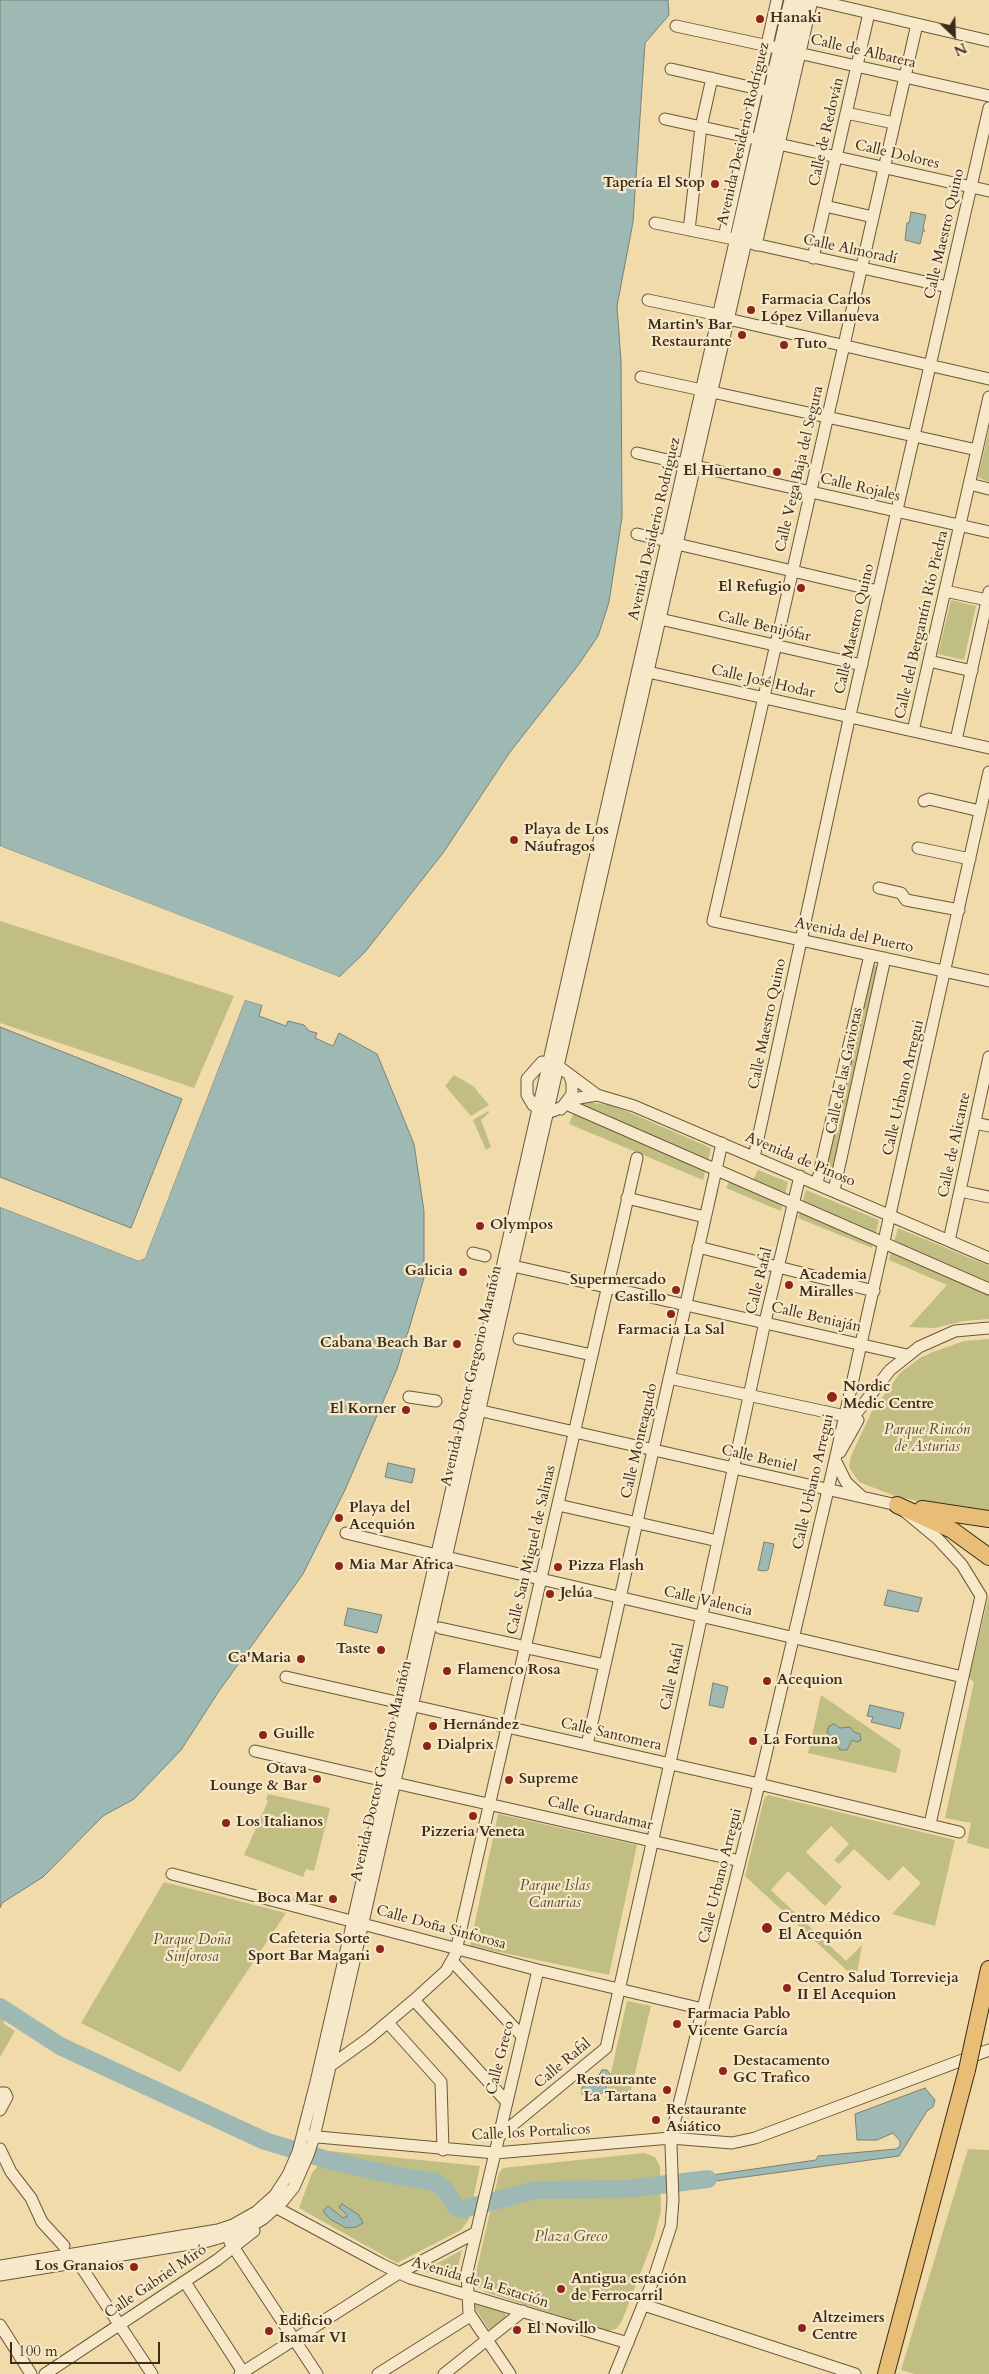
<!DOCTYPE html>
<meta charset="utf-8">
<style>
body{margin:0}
#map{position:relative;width:989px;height:2374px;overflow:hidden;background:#f1dbab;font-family:Cardo,serif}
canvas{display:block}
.north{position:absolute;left:929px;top:10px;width:50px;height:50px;-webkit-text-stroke:4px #f6e8c8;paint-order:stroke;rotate:156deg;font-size:14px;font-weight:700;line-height:20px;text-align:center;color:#3d2c18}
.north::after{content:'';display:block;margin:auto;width:18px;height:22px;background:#3d2c18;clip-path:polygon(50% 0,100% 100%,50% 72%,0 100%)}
.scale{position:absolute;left:10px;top:2342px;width:150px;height:22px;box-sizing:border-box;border:2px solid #3d2c18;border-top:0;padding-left:6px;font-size:15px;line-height:18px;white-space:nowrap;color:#3d2c18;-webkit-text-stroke:4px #f6e8c8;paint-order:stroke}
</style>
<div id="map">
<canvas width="989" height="2374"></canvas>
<div class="north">N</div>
<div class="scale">100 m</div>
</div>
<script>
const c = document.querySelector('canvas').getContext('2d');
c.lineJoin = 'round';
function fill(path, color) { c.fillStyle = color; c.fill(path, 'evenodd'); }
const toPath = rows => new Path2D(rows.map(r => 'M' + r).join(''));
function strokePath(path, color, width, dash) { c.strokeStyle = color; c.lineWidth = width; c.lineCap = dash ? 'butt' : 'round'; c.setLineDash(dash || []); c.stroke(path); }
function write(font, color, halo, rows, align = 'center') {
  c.font = font + ' Cardo,serif'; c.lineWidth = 4.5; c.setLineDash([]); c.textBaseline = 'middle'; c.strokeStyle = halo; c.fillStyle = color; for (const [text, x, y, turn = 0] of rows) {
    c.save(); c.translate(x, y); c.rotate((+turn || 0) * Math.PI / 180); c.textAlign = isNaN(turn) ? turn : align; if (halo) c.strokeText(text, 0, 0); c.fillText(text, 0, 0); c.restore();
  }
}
const green = toPath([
 [989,430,989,482,978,477],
 [951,600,976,606,964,660,938,654],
 [0,921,234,996,194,1088,0,1023],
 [870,964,880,966,834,1177,824,1173],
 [454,1075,473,1086,489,1105,471,1116,445,1086],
 [587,1102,609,1105,626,1111,711,1148,703,1180,569,1124,575,1109],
 [488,1111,489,1113,481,1120,491,1147,486,1150,473,1120],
 [758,1170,788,1182,781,1211,726,1188,733,1172,753,1180],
 [806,1190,879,1220,872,1248,798,1218],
 [898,1228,989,1266,989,1319,964,1321,935,1328,909,1327,947,1285,889,1260],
 [989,1339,989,1513,964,1511,895,1496,859,1482,849,1467,851,1456,872,1411,900,1373,920,1358,933,1352,964,1341],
 [989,1595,989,1849,967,1843,971,1823,945,1818,974,1682,969,1678],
 [821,1695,901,1750,896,1773,808,1753],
 [268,1794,330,1808,314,1871,306,1869,303,1877,244,1855,268,1801,266,1799],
 [768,1795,955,1840,935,1926,892,1914,921,1883,903,1866,889,1881,854,1849,839,1864,834,1860,849,1844,831,1826,806,1852,842,1887,825,1906,788,1871,771,1890,846,1961,862,1945,856,1979,745,1876,764,1799],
 [498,1814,637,1845,609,1975,470,1946],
 [164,1882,286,1913,180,2072,81,2023],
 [627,2001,651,2006,629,2098,605,2100],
 [0,2017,5,2020,3,2023,15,2031,0,2057],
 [968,2149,989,2150,989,2374,914,2374,901,2370],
 [330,2151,480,2166,469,2219,461,2230,397,2263,299,2208,312,2173],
 [644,2153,655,2157,660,2166,661,2211,654,2238,622,2321,616,2329,608,2331,485,2292,477,2286,475,2277,499,2173,503,2168],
 [462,2250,457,2271,458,2282,423,2271],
 [474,2304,505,2313,507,2318,492,2329,489,2329,474,2307]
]);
const water = toPath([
 [0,0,668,0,669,15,645,43,633,222,617,306,621,361,622,517,609,602,603,621,598,636,579,664,510,752,443,853,365,952,339,977,0,846,0,0],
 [911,212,926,215,923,228,925,231,923,231,920,244,905,240,907,223,909,223,911,212],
 [245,1000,262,1005,259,1016,286,1026,288,1021,304,1025,309,1031,317,1033,315,1038,333,1046,339,1033,377,1054,414,1144,424,1211,424,1278,397,1369,345,1490,303,1574,219,1691,181,1750,134,1799,103,1816,43,1877,2,1903,0,1908,0,1207,139,1261,145,1258,245,1000],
 [0,1027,182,1099,131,1228,0,1177,0,1027],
 [388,1463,415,1469,412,1483,385,1477,388,1463],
 [764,1542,774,1544,768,1570,763,1571,758,1570,764,1542],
 [888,1590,922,1598,918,1612,884,1605,888,1590],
 [348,1608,382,1615,377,1633,344,1625,348,1608],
 [713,1683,728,1687,723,1708,709,1705,713,1683],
 [870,1705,904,1713,900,1729,871,1722,873,1717,867,1716,870,1705],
 [834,1724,840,1728,850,1727,854,1732,860,1734,861,1740,857,1742,852,1740,847,1750,840,1750,837,1745,839,1737,830,1736,827,1732,829,1726,834,1724],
 [602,2070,607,2070,610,2074,605,2092,598,2095,582,2094,582,2087,588,2084,593,2077,599,2075,602,2070],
 [925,2088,935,2100,933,2107,927,2111,899,2156,686,2185,685,2179,816,2160,818,2156,896,2149,900,2146,900,2141,893,2133,877,2140,857,2140,855,2114,925,2088],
 [342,2204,359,2215,363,2223,356,2227,346,2228,330,2219,323,2211,328,2206,343,2218,348,2216,339,2207,342,2204]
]);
const pier = toPath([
 [0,846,239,938,342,978,338,979,318,972,0,848],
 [246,997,263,1003,262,1005,245,1000,145,1258,139,1261,0,1207,0,1204,139,1258,143,1256,243,999]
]);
const river = toPath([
 [0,2007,60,2046,265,2141,331,2161,393,2175,436,2182,446,2191,456,2207,463,2209,536,2190,627,2189,708,2179]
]);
const minor = toPath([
 [814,0,989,41],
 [917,24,713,921,989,981],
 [676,26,773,47],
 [794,52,989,96],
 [671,69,763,90],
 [846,113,894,123],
 [665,119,752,138],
 [774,143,989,191],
 [825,206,873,217],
 [655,223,729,238],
 [689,230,701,127,712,78],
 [724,237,777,0],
 [750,243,948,287],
 [756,245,812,0],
 [813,258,869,13],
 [648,300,719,315],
 [728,319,989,379],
 [641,377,702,390],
 [712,392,914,436],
 [914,436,977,450],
 [637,453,685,464],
 [695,466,989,532],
 [969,484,989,489],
 [637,534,667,541],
 [677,544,878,591],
 [945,591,987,600],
 [660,619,862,665],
 [929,661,972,671],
 [648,672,989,748],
 [913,731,989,397],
 [956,740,989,592],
 [924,801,929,799,980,811],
 [918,848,970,859],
 [879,888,901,893,906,900,959,910],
 [542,1062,527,1079,527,1095,533,1105,543,1110,553,1111,562,1107],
 [538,1067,548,1064,558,1066,597,1095,634,1106,989,1258],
 [566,1104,989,1289],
 [566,1104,579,1098,597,1095],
 [561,1109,572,1094,572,1082,569,1074],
 [975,1123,989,1126],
 [754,1157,848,724,989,108],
 [817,1183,870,955],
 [834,1190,885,958],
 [960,1191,989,1197],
 [627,1198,705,1217],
 [949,1241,989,1057],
 [698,1247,874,1291],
 [473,1253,485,1256],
 [513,1266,907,1355],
 [519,1339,592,1355],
 [669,1378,845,1416],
 [409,1397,436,1401],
 [473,1409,897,1505,938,1539,962,1565,981,1596,930,1824],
 [844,1429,890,1370,919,1347,955,1331,989,1328],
 [840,1452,858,1420],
 [835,1460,846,1482,861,1496],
 [558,1505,718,1541],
 [346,1533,437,1555],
 [446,1557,963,1677],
 [440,1628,518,1645],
 [532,1649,605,1665],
 [286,1677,759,1784,959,1832],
 [587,1745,722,1143],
 [255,1751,385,1781],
 [395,1783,740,1861],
 [172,1874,538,1970,703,2009],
 [452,1961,522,2036],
 [414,2000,506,2101],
 [388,2023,441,2082,443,2150],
 [330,2066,369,2038,414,2000,446,1971,455,1955,637,1158],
 [0,2093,5,2093,7,2097,0,2110],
 [307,2136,495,2153,671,2138,732,2143,755,2138,989,2050],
 [498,2137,606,2048,670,1763,765,1322,800,1176],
 [0,2149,11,2172,31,2198,42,2222,64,2246],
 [277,2208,381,2264,410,2278,628,2343],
 [230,2242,317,2374],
 [78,2262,152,2374],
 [0,2266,218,2230,233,2225,256,2212,275,2195,288,2175,298,2152,316,2082,421,1624,790,0],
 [0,2275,208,2241,240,2232,263,2219,282,2202,294,2187,308,2155,314,2137,801,0],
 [185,2282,243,2372],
 [644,2305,855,2374],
 [0,2325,31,2374],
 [45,2374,217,2260,254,2231],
 [240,2374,399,2273,475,2233],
 [378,2374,470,2316],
 [444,2374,523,2311],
 [510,2374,469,2313,467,2272,538,1970],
 [615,2374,654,2278,671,2226,673,2200,671,2145,674,2124,755,1801,835,1460,989,772]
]);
const highway = toPath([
 [897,1505,952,1530,989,1557],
 [922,1509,989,1519],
 [973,2042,989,1969],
 [886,2374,967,2070]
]);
const highwayBridge = toPath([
 [967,2070,973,2042]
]);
const markers = [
 [760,19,5,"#8f2418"],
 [715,184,5,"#8f2418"],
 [751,310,5,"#8f2418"],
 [742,335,5,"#8f2418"],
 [784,345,5,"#8f2418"],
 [777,472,5,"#8f2418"],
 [801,588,5,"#8f2418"],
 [514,840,5,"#8f2418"],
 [480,1226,5,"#8f2418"],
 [463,1272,5,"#8f2418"],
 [789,1285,5,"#8f2418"],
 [676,1290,5,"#8f2418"],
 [671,1314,5,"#8f2418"],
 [457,1344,5,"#8f2418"],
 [832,1397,6,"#8f2418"],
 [406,1410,5,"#8f2418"],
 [339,1518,5,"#8f2418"],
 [339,1566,5,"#8f2418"],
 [558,1567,5,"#8f2418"],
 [550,1594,5,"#8f2418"],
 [381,1650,5,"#8f2418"],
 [301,1659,5,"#8f2418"],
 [447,1671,5,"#8f2418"],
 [767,1681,5,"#8f2418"],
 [433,1726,5,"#8f2418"],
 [263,1735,5,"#8f2418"],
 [753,1741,5,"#8f2418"],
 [427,1746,5,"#8f2418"],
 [317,1779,5,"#8f2418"],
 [509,1780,5,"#8f2418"],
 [473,1816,5,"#8f2418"],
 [226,1823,5,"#8f2418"],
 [333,1899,5,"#8f2418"],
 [767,1928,6,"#8f2418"],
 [380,1949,5,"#8f2418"],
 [787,1988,5,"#8f2418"],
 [677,2024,5,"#8f2418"],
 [723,2071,5,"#8f2418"],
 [667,2090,5,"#8f2418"],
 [656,2120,5,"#8f2418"],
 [134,2267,5,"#8f2418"],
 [561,2289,5,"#8f2418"],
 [802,2328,5,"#8f2418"],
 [517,2330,5,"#8f2418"],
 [269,2331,5,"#8f2418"]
];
const poiNames = [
 ["Hanaki",770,19],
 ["Tapería El Stop",705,184,"right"],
 ["Farmacia Carlos",761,301],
 ["López Villanueva",761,318],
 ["Martin's Bar",732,326,"right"],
 ["Restaurante",732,343,"right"],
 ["Tuto",794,345],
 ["El Huertano",767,472,"right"],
 ["El Refugio",791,588,"right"],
 ["Playa de Los",524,831],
 ["Náufragos",524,848],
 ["Olympos",490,1226],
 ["Galicia",453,1272,"right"],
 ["Academia",799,1276],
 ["Miralles",799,1293],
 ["Supermercado",666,1281,"right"],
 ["Castillo",666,1298,"right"],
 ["Farmacia La Sal",671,1331,"center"],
 ["Cabana Beach Bar",447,1344,"right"],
 ["Nordic",843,1388],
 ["Medic Centre",843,1405],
 ["El Korner",396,1410,"right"],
 ["Playa del",349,1509],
 ["Acequión",349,1526],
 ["Mia Mar Africa",349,1566],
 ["Pizza Flash",568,1567],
 ["Jelúa",560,1594],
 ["Taste",371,1650,"right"],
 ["Ca'Maria",291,1659,"right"],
 ["Flamenco Rosa",457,1671],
 ["Acequion",777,1681],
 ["Hernández",443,1726],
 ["Guille",273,1735],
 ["La Fortuna",763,1741],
 ["Dialprix",437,1746],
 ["Otava",307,1770,"right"],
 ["Lounge & Bar",307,1787,"right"],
 ["Supreme",519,1780],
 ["Los Italianos",236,1823],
 ["Pizzeria Veneta",473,1833,"center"],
 ["Boca Mar",323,1899,"right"],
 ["Centro Médico",778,1919],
 ["El Acequión",778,1936],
 ["Cafeteria Sorte",370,1940,"right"],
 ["Sport Bar Magani",370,1957,"right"],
 ["Centro Salud Torrevieja",797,1979],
 ["II El Acequion",797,1996],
 ["Farmacia Pablo",687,2015],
 ["Vicente García",687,2032],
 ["Destacamento",733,2062],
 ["GC Trafico",733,2079],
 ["Restaurante",657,2081,"right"],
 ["La Tartana",657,2098,"right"],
 ["Restaurante",666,2111],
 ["Asiático",666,2128],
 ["Los Granaios",124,2267,"right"],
 ["Antigua estación",571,2280],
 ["de Ferrocarril",571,2297],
 ["Altzeimers",812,2319],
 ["Centre",812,2336],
 ["Edificio",279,2322],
 ["Isamar VI",279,2339],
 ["El Novillo",527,2330]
];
const streetNames = [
 ["Calle de Albatera",863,52,13],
 ["Calle de Redován",827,132,-77],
 ["Avenida Desiderio Rodríguez",744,134,-77],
 ["Calle Dolores",897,155,13],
 ["Calle Maestro Quino",945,234,-77],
 ["Calle Almoradí",850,250,12],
 ["Calle Vega Baja del Segura",800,469,-77],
 ["Calle Rojales",860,488,13],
 ["Avenida Desiderio Rodríguez",655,529,-77],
 ["Calle del Bergantín Río Piedra",922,625,-77],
 ["Calle Benijófar",764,627,13],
 ["Calle Maestro Quino",855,629,-77],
 ["Calle José Hodar",763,682,13],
 ["Avenida del Puerto",854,936,12],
 ["Calle Maestro Quino",768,1024,-78],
 ["Calle de las Gaviotas",845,1071,-78],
 ["Calle Urbano Arregui",904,1088,-77],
 ["Calle de Alicante",955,1145,-78],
 ["Avenida de Pinoso",800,1160,23],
 ["Calle Rafal",760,1281,-76],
 ["Calle Beniaján",816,1318,13],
 ["Avenida Doctor Gregorio Marañón",472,1376,-77],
 ["Calle Monteagudo",640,1441,-77],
 ["Calle Beniel",759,1459,13],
 ["Calle Urbano Arregui",814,1482,-77],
 ["Calle San Miguel de Salinas",532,1550,-77],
 ["Calle Valencia",708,1602,13],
 ["Calle Rafal",673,1677,-78],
 ["Calle Santomera",611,1735,13],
 ["Avenida Doctor Gregorio Marañón",382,1771,-77],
 ["Calle Guardamar",600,1814,13],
 ["Calle Urbano Arregui",721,1876,-76],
 ["Calle Doña Sinforosa",441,1928,15],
 ["Calle Greco",501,2058,-76],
 ["Calle Rafal",563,2064,-40],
 ["Calle los Portalicos",531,2133,-3],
 ["Calle Gabriel Miró",156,2282,-34],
 ["Avenida de la Estación",480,2283,17]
];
const parkNames = [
 ["Parque Rincón",927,1431],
 ["de Asturias",927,1448],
 ["Parque Islas",555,1887],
 ["Canarias",555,1904],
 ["Parque Doña",192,1941],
 ["Sinforosa",192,1958],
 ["Plaza Greco",571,2238]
];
fill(green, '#c1be84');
fill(water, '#9eb9b3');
strokePath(water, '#778175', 1);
fill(pier, '#f1dbab');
strokePath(river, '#9eb9b3', 18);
strokePath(minor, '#6a583d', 13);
strokePath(highway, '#3d2c18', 18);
strokePath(minor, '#f6e8c8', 11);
strokePath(highway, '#e8be76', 16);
strokePath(highwayBridge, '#3d2c18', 18, []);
strokePath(highwayBridge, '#e8be76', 16);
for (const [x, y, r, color] of markers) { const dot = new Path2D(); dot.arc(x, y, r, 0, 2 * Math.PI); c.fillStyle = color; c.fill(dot); strokePath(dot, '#f6e8c8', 2); }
write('bold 15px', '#3d2c18', '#f6e8c8', poiNames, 'left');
write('15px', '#3d2c18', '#f6e8c8', streetNames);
write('italic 15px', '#57492e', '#f6e8c8', parkNames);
</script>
